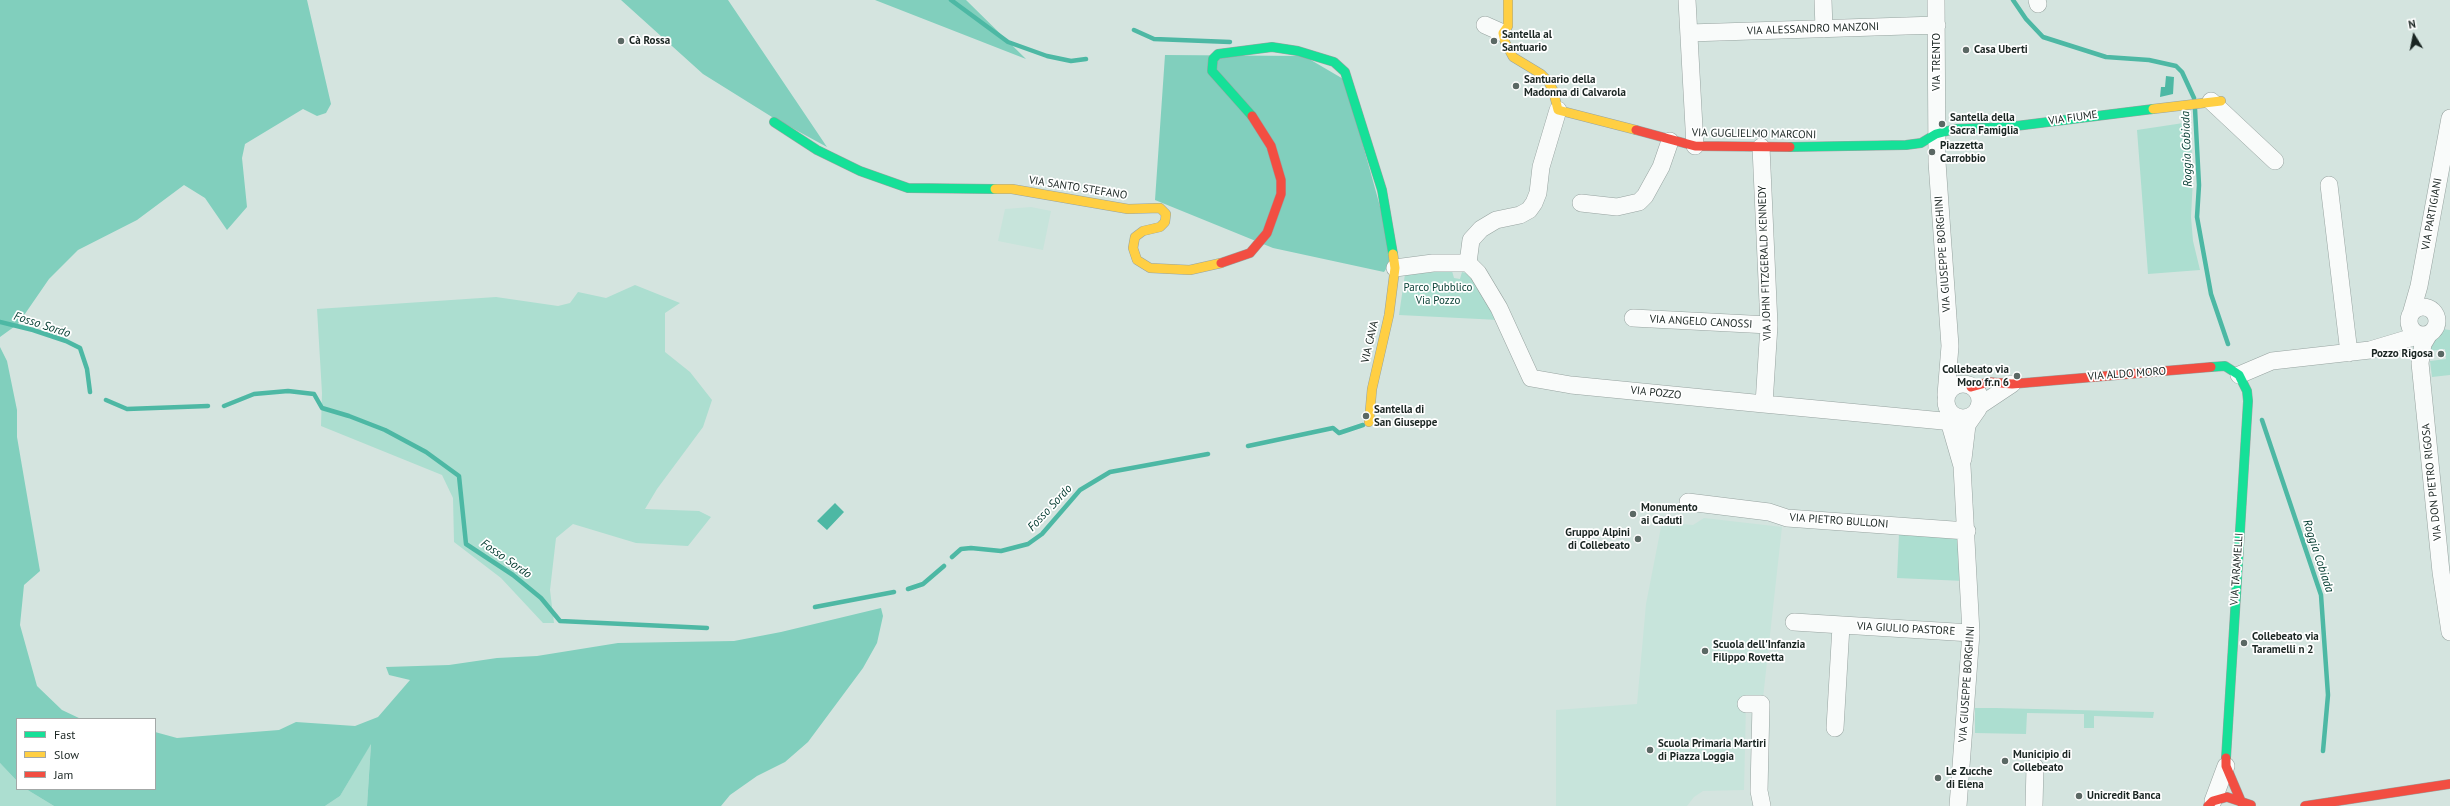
<!DOCTYPE html>
<meta charset="utf-8">
<style>
body{margin:0}
#map{position:relative;width:2450px;height:806px;overflow:hidden;background:#d4e4df;font-family:"PT Sans",sans-serif}
canvas{display:block}
.legend{position:absolute;left:16px;top:718px;width:140px;height:72px;box-sizing:border-box;background:#fff;border:1px solid #a3a8a7;margin:0;padding:5px 7px;list-style:none;font-size:12px;color:#1a2522}
.legend li{display:flex;align-items:center;gap:8px;height:20px}
.legend b{width:20px;border:1px solid #a3a8a7}
.north{position:absolute;left:2394px;top:16px;width:40px;height:40px;-webkit-text-stroke:3px #fff;paint-order:stroke;rotate:350deg;font-size:11px;font-weight:700;line-height:16px;text-align:center;color:#1a2522}
.north::after{content:'';display:block;margin:auto;width:14px;height:18px;background:#1a2522;clip-path:polygon(50% 0,100% 100%,50% 72%,0 100%)}
</style>
<div id="map">
<canvas width="2450" height="806"></canvas>
<ul class="legend">
<li><b style="height:5px;background:#16e098"></b>Fast</li>
<li><b style="height:5px;background:#ffcf43"></b>Slow</li>
<li><b style="height:5px;background:#f24e42"></b>Jam</li>
</ul>
<div class="north">N</div>
</div>
<script>
const c = document.querySelector('canvas').getContext('2d');
c.lineJoin = 'round';
function fill(path, color) { c.fillStyle = color; c.fill(path, 'evenodd'); }
const toPath = rows => new Path2D(rows.map(r => 'M' + r).join(''));
function strokePath(path, color, width, dash) { c.strokeStyle = color; c.lineWidth = width; c.lineCap = dash ? 'butt' : 'round'; c.setLineDash(dash || []); c.stroke(path); }
function write(font, color, halo, rows, align = 'center') {
  c.font = font + ' "PT Sans",sans-serif'; c.lineWidth = 3.5; c.setLineDash([]); c.textBaseline = 'middle'; c.strokeStyle = halo; c.fillStyle = color; for (const [text, x, y, turn = 0] of rows) {
    c.save(); c.translate(x, y); c.rotate((+turn || 0) * Math.PI / 180); c.textAlign = isNaN(turn) ? turn : align; if (halo) c.strokeText(text, 0, 0); c.fillText(text, 0, 0); c.restore();
  }
}
const built = toPath([
 [1031,207,1051,211,1043,250,998,241,1005,209],
 [1704,518,1782,527,1763,698,1746,704,1744,790,1703,791,1694,797,1687,806,1556,806,1556,710,1637,704,1646,604,1662,522,1693,525]
]);
const green = toPath([
 [2190,122,2193,178,2191,217,2193,241,2200,270,2148,274,2137,130],
 [1452,271,1454,278,1460,279,1462,272,1472,275,1499,320,1399,315,1405,274],
 [635,285,680,303,665,313,665,352,690,372,712,400,703,427,657,489,645,509,699,511,711,517,688,546,636,543,573,524,556,538,550,590,554,623,543,623,501,578,454,542,453,498,442,475,321,426,322,393,317,309,496,297,558,306,570,303,578,292,606,298],
 [2442,329,2450,330,2450,375,2432,377,2430,361,2446,359,2445,349,2429,351,2434,335],
 [1899,534,1960,538,1964,581,1897,578],
 [1975,708,1996,708,2154,712,2153,718,2094,716,2094,728,2084,728,2084,714,2027,713,2026,734,1975,733],
 [371,743,367,806,325,806,340,796],
 [0,763,17,781,17,789,26,789,54,806,0,806]
]);
const forest = toPath([
 [0,0,307,0,331,104,326,113,317,116,303,109,245,144,242,158,247,207,227,230,205,198,184,185,137,220,78,250,49,279,18,324,0,337],
 [621,0,728,0,827,147,772,117,703,74],
 [875,0,966,0,1026,59],
 [1165,55,1304,56,1345,80,1394,257,1384,272,1273,248,1155,200],
 [0,347,7,361,17,410,17,437,40,571,24,585,20,625,37,686,62,710,81,719,17,719,17,781,0,763],
 [881,608,883,616,877,643,863,668,808,742,785,762,757,776,730,795,721,806,367,806,371,744,340,796,325,806,54,806,26,789,155,789,155,732,177,738,279,730,296,722,355,726,378,717,410,680,389,675,386,667,449,665,497,658,537,656,618,643,734,641,781,632]
]);
const water = toPath([
 [2166,76,2174,77,2173,94,2160,97,2161,87,2165,87],
 [835,503,844,512,827,530,817,521]
]);
const stream = toPath([
 [951,0,1008,42,1047,56,1071,61,1086,59],
 [2013,0,2026,19,2043,37,2106,57,2149,60,2176,66,2182,72,2194,98],
 [1134,30,1154,39,1230,42],
 [2195,109,2199,185,2197,217,2211,294,2228,344],
 [0,322,33,330,66,341,80,348,87,369,90,392],
 [106,400,127,409,208,406],
 [224,406,254,394,288,391,314,394,322,408,349,416,385,430,426,452,459,476,466,544,513,575,541,598,560,621,707,628],
 [2262,420,2321,595,2328,695,2323,751],
 [1380,422,1387,421],
 [1248,446,1333,428,1339,433,1363,425],
 [952,557,961,549,971,548,1001,551,1028,544,1042,534,1080,490,1110,472,1208,454],
 [908,589,923,584,944,566],
 [815,607,894,592]
]);
const street = toPath([
 [1687,0,1695,146],
 [1823,0,1824,29],
 [1936,0,1937,162,1950,346,1946,395],
 [2037,0,2038,4],
 [1485,25,1503,33],
 [1689,33,1937,25],
 [2211,101,2275,161],
 [1761,147,1769,325,1764,404],
 [2329,185,2349,353],
 [1581,203,1617,207,1639,202,1645,196,1661,167,1670,141],
 [1468,263,1471,240,1481,229,1496,220,1520,215,1529,210,1534,203,1538,193,1541,167,1558,110],
 [1395,268,1433,263,1468,263,1478,273,1499,308,1531,378,1571,385,1764,404,1943,421,1961,418],
 '2409 321a14 14 0 1 1 28 0a14 14 0 1 1-28 0Z',
 [2411,314,2419,286,2450,118],
 [1633,318,1769,325],
 [2429,334,2423,344,2420,363,2441,572,2450,632],
 [2239,375,2272,361,2370,350,2420,335],
 '1946 401a17 17 0 1 1 34 0a17 17 0 1 1-34 0Z',
 [1979,406,2012,384],
 [1950,413,1951,428,1962,466,1971,633,1958,806],
 [1963,459,1967,425,1976,412],
 [1688,502,1769,512,1787,518,1967,531],
 [1794,622,1971,633],
 [1746,704,1761,704,1759,791,1762,806],
 [1835,728,1841,626],
 [2213,801,2226,766],
 [2034,806,2035,767]
]);
const fast = toPath([
 [1252,116,1212,71,1213,59,1218,54,1272,47,1298,51,1334,62,1345,72,1382,190,1393,254],
 [774,122,817,150,860,171,908,188,995,189],
 [1790,147,1906,145,1921,143,1936,134,1955,129,2008,127,2153,109],
 [2211,367,2225,366,2239,375,2247,391,2248,401,2226,758]
]);
const slow = toPath([
 [1508,0,1508,26,1503,33,1505,42,1513,57,1541,74,1548,81,1553,90,1558,110,1636,130],
 [2153,109,2221,101],
 [995,189,1012,189,1128,209,1160,208,1166,214,1165,222,1160,227,1143,231,1135,237,1133,248,1137,260,1150,268,1190,270,1221,263],
 [1369,422,1372,389,1389,315,1395,268,1393,254]
]);
const jam = toPath([
 [1636,130,1695,146,1790,147],
 [1221,263,1250,253,1267,233,1281,194,1281,180,1271,146,1252,116],
 [1971,387,1989,382,2012,384,2211,367],
 [2226,758,2226,766,2243,806],
 [2208,806,2213,801,2227,797,2251,805],
 [2305,806,2450,784]
]);
const markers = [
 [621,41,4,"#5b6864"],
 [1494,41,4,"#5b6864"],
 [1966,50,4,"#5b6864"],
 [1516,86,4,"#5b6864"],
 [1942,124,4,"#5b6864"],
 [1932,152,4,"#5b6864"],
 [2441,354,4,"#5b6864"],
 [2017,376,4,"#5b6864"],
 [1366,416,4,"#5b6864"],
 [1633,514,4,"#5b6864"],
 [1638,539,4,"#5b6864"],
 [2244,643,4,"#5b6864"],
 [1705,651,4,"#5b6864"],
 [1650,750,4,"#5b6864"],
 [2005,761,4,"#5b6864"],
 [1938,778,4,"#5b6864"],
 [2079,796,4,"#5b6864"]
];
const streetNames = [
 ["VIA ALESSANDRO MANZONI",1813,29,-2],
 ["VIA TRENTO",1937,62,-90],
 ["VIA FIUME",2073,118,-8],
 ["VIA GUGLIELMO MARCONI",1754,134,1],
 ["VIA SANTO STEFANO",1078,188,9],
 ["VIA PARTIGIANI",2432,214,-80],
 ["VIA GIUSEPPE BORGHINI",1943,254,-94],
 ["VIA JOHN FITZGERALD KENNEDY",1765,263,-92],
 ["VIA ANGELO CANOSSI",1701,322,3],
 ["VIA CAVA",1370,342,-77],
 ["VIA ALDO MORO",2127,374,-4],
 ["VIA POZZO",1656,393,6],
 ["VIA DON PIETRO RIGOSA",2432,482,-96],
 ["VIA PIETRO BULLONI",1839,521,4],
 ["VIA TARAMELLI",2237,569,-86],
 ["VIA GIULIO PASTORE",1906,629,3],
 ["VIA GIUSEPPE BORGHINI",1967,684,-86]
];
const poiNames = [
 ["Santella al",1502,35],
 ["Santuario",1502,48],
 ["Cà Rossa",629,41],
 ["Casa Uberti",1974,50],
 ["Santuario della",1524,80],
 ["Madonna di Calvarola",1524,93],
 ["Santella della",1950,118],
 ["Sacra Famiglia",1950,131],
 ["Piazzetta",1940,146],
 ["Carrobbio",1940,159],
 ["Pozzo Rigosa",2433,354,"right"],
 ["Collebeato via",2009,370,"right"],
 ["Moro fr.n 6",2009,383,"right"],
 ["Santella di",1374,410],
 ["San Giuseppe",1374,423],
 ["Monumento",1641,508],
 ["ai Caduti",1641,521],
 ["Gruppo Alpini",1630,533,"right"],
 ["di Collebeato",1630,546,"right"],
 ["Collebeato via",2252,637],
 ["Taramelli n 2",2252,650],
 ["Scuola dell'Infanzia",1713,645],
 ["Filippo Rovetta",1713,658],
 ["Scuola Primaria Martiri",1658,744],
 ["di Piazza Loggia",1658,757],
 ["Municipio di",2013,755],
 ["Collebeato",2013,768],
 ["Le Zucche",1946,772],
 ["di Elena",1946,785],
 ["Unicredit Banca",2087,796]
];
const parkNames = [
 ["Parco Pubblico",1438,288],
 ["Via Pozzo",1438,301]
];
const waterNames = [
 ["Roggia Cobiada",2187,149,-92],
 ["Fosso Sordo",42,325,18],
 ["Fosso Sordo",1050,508,-47],
 ["Roggia Cobiada",2318,556,72],
 ["Fosso Sordo",506,559,35]
];
fill(built, '#c7e4db');
fill(green, '#acded0');
fill(forest, '#81cfbd');
fill(water, '#4db8a4');
strokePath(stream, '#4db8a4', 4.5);
strokePath(street, '#97a3a0', 18);
strokePath(fast, '#97a3a0', 10);
strokePath(slow, '#97a3a0', 10);
strokePath(jam, '#97a3a0', 10);
strokePath(street, '#f9fbfa', 17);
strokePath(fast, '#16e098', 9);
strokePath(slow, '#ffcf43', 9);
strokePath(jam, '#f24e42', 9);
for (const [x, y, r, color] of markers) { const dot = new Path2D(); dot.arc(x, y, r, 0, 2 * Math.PI); c.fillStyle = color; c.fill(dot); strokePath(dot, '#fff', 1.5); }
write('11px', '#1a2522', '#fff', streetNames);
write('bold 11px', '#1a2522', '#fff', poiNames, 'left');
write('11px', '#0a4237', '#fff', parkNames);
write('italic 12px', '#00392e', '#fff', waterNames);
</script>
